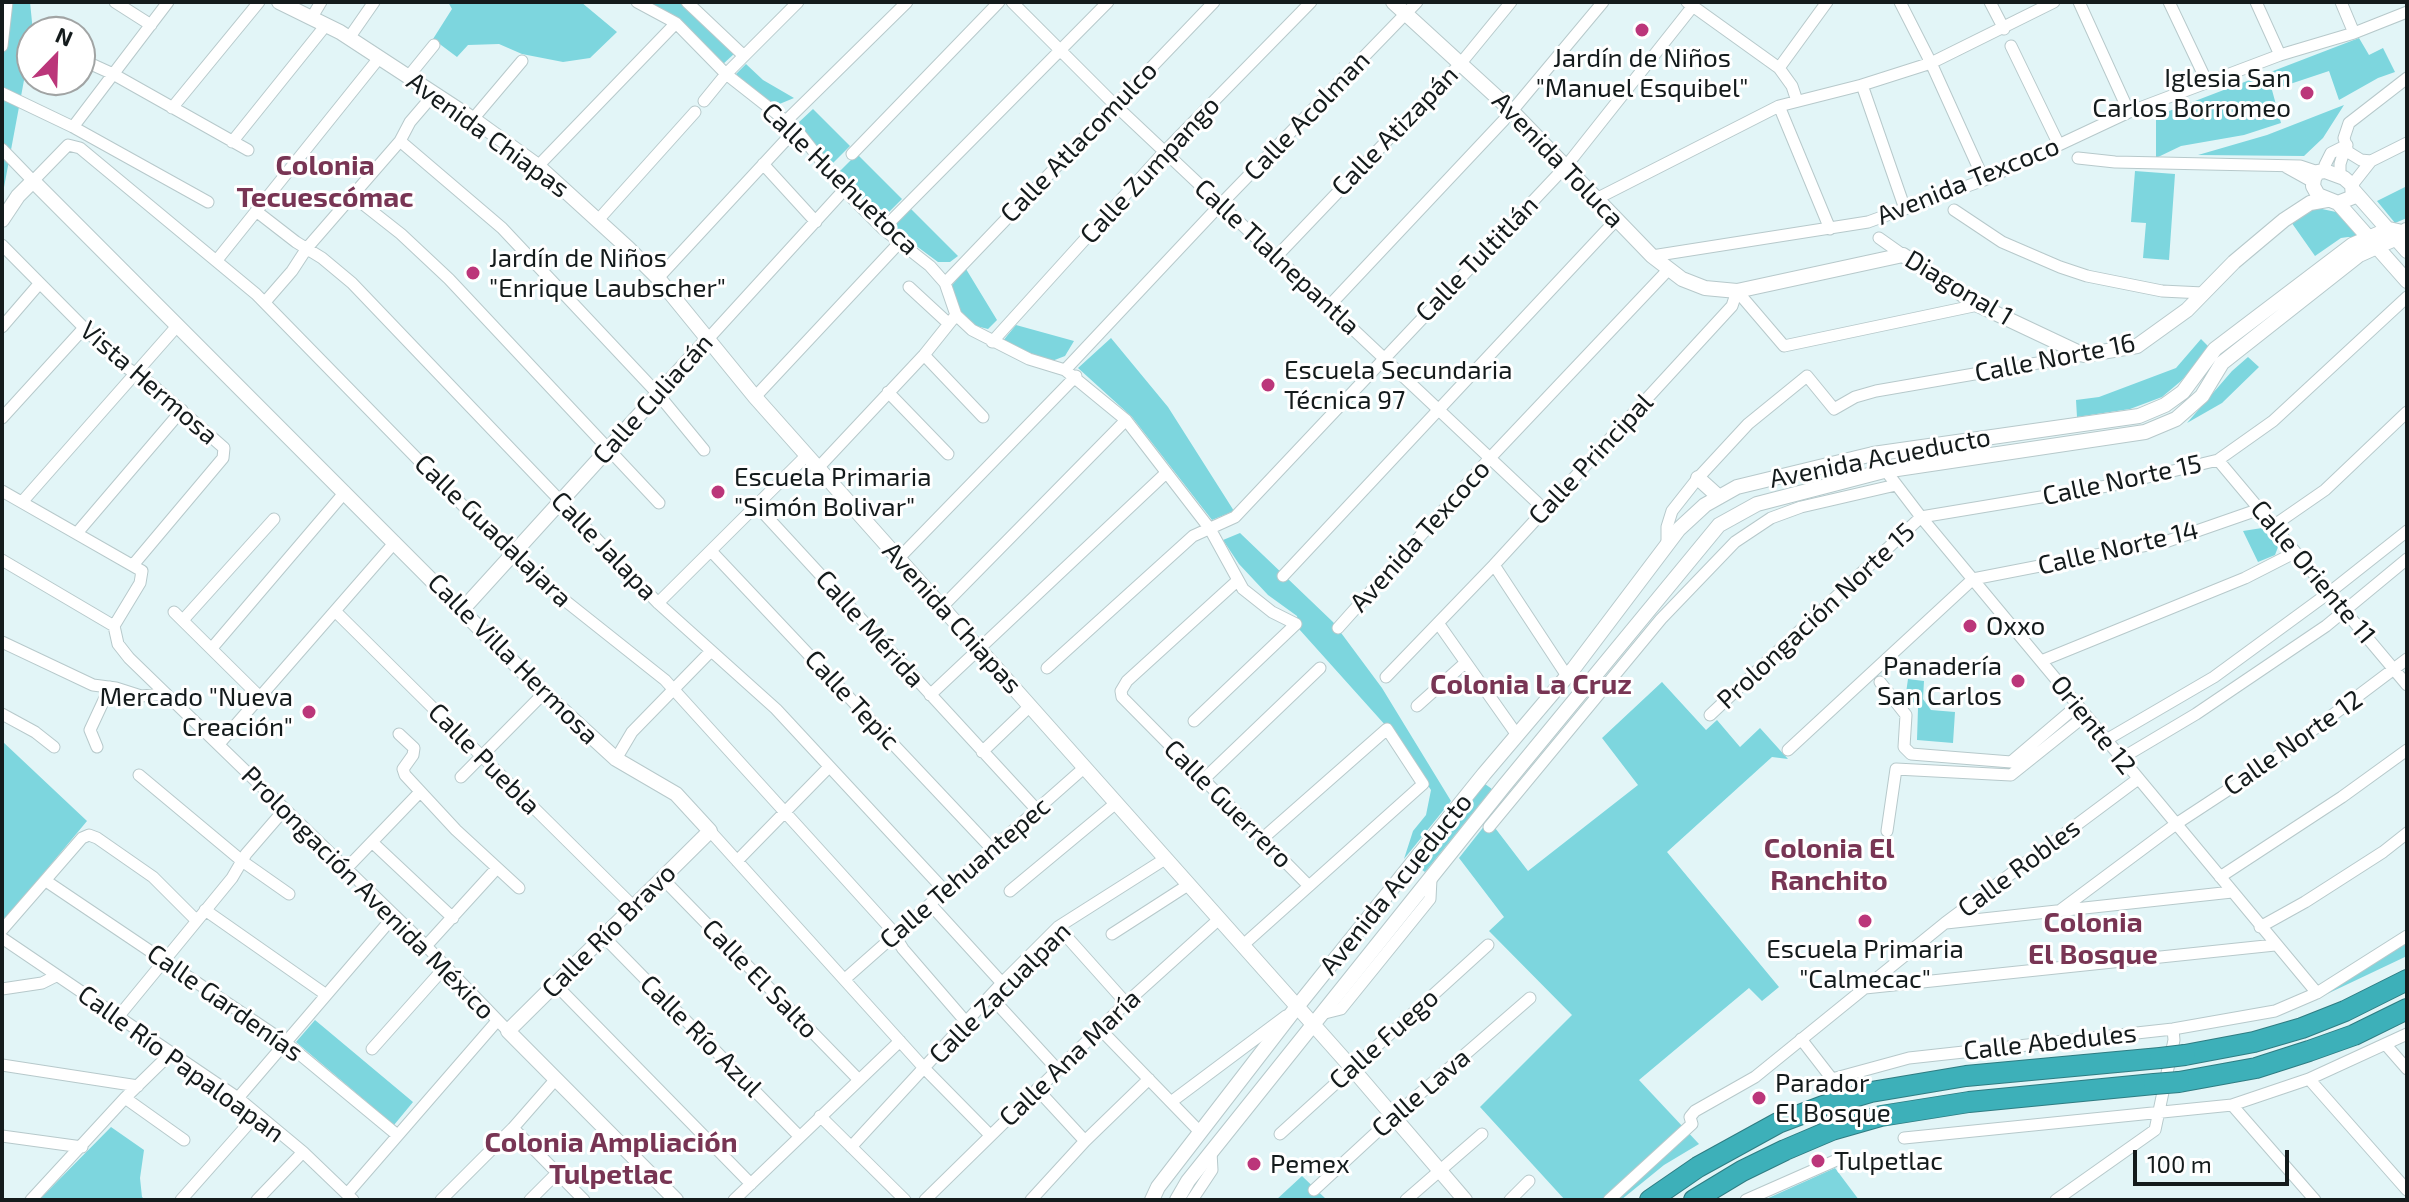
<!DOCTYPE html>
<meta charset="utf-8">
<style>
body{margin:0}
#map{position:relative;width:2409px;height:1202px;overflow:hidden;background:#e2f5f7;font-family:"Exo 2",sans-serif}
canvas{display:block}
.frame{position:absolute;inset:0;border:4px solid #141b1c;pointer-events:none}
.north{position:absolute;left:16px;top:16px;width:80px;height:80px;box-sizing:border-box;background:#fff;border:2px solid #a1a4a4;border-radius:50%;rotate:23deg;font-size:22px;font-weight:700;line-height:32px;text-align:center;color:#141b1c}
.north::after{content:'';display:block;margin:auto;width:28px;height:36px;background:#bb367a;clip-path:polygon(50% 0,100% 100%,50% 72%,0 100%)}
.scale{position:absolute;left:2133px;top:1150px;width:156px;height:36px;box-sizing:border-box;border:4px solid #141b1c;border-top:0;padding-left:10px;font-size:24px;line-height:28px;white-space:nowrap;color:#141b1c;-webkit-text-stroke:6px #fff;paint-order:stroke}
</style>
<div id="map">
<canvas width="2409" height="1202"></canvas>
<div class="frame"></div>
<div class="north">N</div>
<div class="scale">100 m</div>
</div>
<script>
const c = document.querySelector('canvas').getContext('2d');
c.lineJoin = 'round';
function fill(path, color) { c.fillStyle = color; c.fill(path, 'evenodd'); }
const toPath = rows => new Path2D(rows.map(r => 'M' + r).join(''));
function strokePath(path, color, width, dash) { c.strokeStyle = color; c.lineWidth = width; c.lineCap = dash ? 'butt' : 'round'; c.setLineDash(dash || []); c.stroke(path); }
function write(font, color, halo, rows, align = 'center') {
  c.font = font + ' "Exo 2",sans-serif'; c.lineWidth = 6; c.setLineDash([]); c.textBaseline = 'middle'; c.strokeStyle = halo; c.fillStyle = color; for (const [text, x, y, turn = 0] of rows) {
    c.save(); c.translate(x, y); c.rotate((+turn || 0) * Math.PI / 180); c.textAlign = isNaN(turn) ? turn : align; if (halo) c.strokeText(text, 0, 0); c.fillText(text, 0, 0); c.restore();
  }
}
const green = toPath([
 [11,2,30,2,33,32,2,198,2,58],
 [448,2,581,2,617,32,590,58,563,62,522,54,499,44,468,45,457,57,433,39,452,9],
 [649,2,682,2,735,53,722,65,680,21],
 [2359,38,2369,55,2383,48,2395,72,2378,78,2339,100,2329,71,2272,90,2281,123,2244,135,2181,146,2156,158,2156,116],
 [746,64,763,80,794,98,777,105,755,92,736,74],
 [2344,105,2323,138,2304,156,2198,155,2267,135],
 [813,109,850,146,832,164,798,123],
 [857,154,902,199,881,220,852,192,838,173],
 [2135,171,2175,174,2169,260,2143,258,2146,223,2131,222],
 [2407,186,2407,218,2395,223,2377,201],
 [2308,206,2336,212,2360,239,2348,237,2341,238,2315,256,2289,219],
 [911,209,958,256,950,262,938,262,892,228],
 [966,269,997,320,988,329,976,326,958,311,952,285],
 [1016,325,1074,341,1065,356,1052,361,1018,351,1002,342],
 [1111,338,1168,407,1234,511,1212,520,1132,417,1078,368],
 [2201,339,2210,348,2181,381,2162,397,2130,409,2077,417,2076,400,2099,397,2176,368],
 [2248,357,2259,367,2222,403,2187,423,2232,371],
 [2262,528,2278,547,2275,555,2258,562,2243,531],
 [1240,533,1333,622,1382,688,1451,801,1404,859,1413,831,1426,815,1431,790,1395,736,1299,629,1297,616,1268,595,1239,564,1223,540],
 [1908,679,1924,681,1923,699,1931,710,1955,712,1953,743,1917,740,1918,708,1906,693],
 [1662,682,1706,730,1717,720,1740,747,1760,728,1788,759,1772,757,1667,852,1779,987,1762,1001,1749,988,1639,1080,1699,1144,1664,1165,1621,1200,1565,1200,1480,1107,1572,1015,1489,931,1504,917,1459,858,1489,820,1528,871,1638,785,1602,738],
 [2,741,87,821,2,923],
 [1485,784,1492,789,1425,872,1418,867],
 [2407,941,2407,956,2310,1002],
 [315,1020,413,1102,394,1125,296,1042],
 [111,1127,144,1150,140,1178,142,1197,145,1200,39,1200],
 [1835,1168,1859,1200,1764,1200],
 [1302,1176,1327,1200,1276,1200]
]);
const minor = toPath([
 [115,2,151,25],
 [637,2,676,23,726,74,796,129,844,190,883,229,930,266,945,283,956,315,972,330,1029,359,1065,370,1126,420,1210,529,1243,589,1272,612,1296,624,1194,721],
 [687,2,744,56],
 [1012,2,1115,105,1544,509],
 [1687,2,1779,68,1792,86,1797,101],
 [1900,2,1931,63,1984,180],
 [1990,2,2004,29],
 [2079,2,2129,112],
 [2169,2,2207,82],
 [2256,2,2280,55],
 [2341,2,2354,33],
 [312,17,321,2],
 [349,38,374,2],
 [2,46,7,2],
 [2011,46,2059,145],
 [80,59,113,74,248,150],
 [1779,68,1827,2],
 [408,77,434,45],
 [1862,85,1905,209],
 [2,93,73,127,208,202],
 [704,101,726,74,798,2],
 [1779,106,1830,229],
 [172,108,259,2],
 [1512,111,1603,2],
 [473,119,522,61],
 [786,121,907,2],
 [73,127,168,2],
 [400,141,502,228,658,394,704,450],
 [232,142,326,25],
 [2,149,33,181,68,145,80,148,256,294,524,568,665,680,890,928,903,949,966,1022],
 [852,154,999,2],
 [2078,158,2115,162,2300,166,2318,172],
 [2371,161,2361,160,2348,152,2344,138,2349,123,2407,78],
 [763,164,816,222],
 [538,166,676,23],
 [2286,167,2313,182],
 [2325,171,2325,165,2331,153,2347,145],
 [2340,176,2340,164,2346,145],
 [2352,185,2371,161,2407,143],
 [354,197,401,234,449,279,659,503],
 [1598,198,1779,106,1862,85,1931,63,2054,2],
 [1954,210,2002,242,2060,267,2087,276,2162,291,2203,293],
 [256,211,296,242,322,258,352,283,658,603,776,709,945,891],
 [599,219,695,112],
 [883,229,1108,2],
 [1879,238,1903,255],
 [2,245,118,362,150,383,224,448,223,458,133,565],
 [1652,256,1868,222,1984,180,2129,112,2280,55,2354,33,2407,12],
 [1276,257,1461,63,1511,2],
 [217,260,379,58],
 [658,278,796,129],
 [945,283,1214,2],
 [909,287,948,323],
 [1737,291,1784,346,1978,305],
 [265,302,292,271,307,248,400,141,410,122,434,94],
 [1329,306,1504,120],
 [2,327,39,284],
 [708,339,844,190],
 [992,342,1164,152,1311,2],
 [924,355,983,417],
 [1065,370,1221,204,1417,2],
 [888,392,948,454],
 [755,397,900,242],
 [2,418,84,328],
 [1873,454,1921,517,2317,993],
 [2218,460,2407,685],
 [818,468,924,355,956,315],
 [2,491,142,571,140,583,114,626,118,644,129,658,426,946,508,1031],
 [22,502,178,325],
 [757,506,1037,810],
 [2273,526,2325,490,2407,412],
 [77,533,182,410],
 [1667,545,1667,527,1672,511,1698,478,1748,424,1807,376,1834,409,1855,397,1876,391,2084,355],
 [711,551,992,849],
 [899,558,1076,376],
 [2,560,114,626],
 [1494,565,1567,676],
 [1283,576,1616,220],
 [1237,581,1127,681,1121,691,1122,697,1308,885],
 [658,603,807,455],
 [942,607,1126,420],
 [335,611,633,906],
 [174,612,260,697],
 [183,620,274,519],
 [1438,623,1517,735],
 [1338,628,1490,458,1668,270],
 [2,642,93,685,116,688,141,696,166,694],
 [212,648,345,492],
 [2041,661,2245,578,2294,553],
 [1047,668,1193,536,1235,517,1567,165,1693,6],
 [1386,677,1494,565,1732,306,1737,291],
 [1880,682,1906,715,1904,747,1911,754,2011,762,2078,705],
 [930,695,1166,473],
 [1417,706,1465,663],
 [2,714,35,732,54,747],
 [1710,715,1921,517,2119,484,2218,460,2273,421,2407,297],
 [399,734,414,748,413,755,403,769,405,775,456,830,519,888],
 [2106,740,2214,677,2330,592,2407,531],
 [219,744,395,542],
 [97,747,90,730,110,687],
 [1788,750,1973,579,2168,541,2260,509],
 [982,752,1030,706],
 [2122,758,2196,714,2326,626,2407,559],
 [616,759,632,732,711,651],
 [139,775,242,861,289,894],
 [461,777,544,693],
 [1203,780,1320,668],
 [1489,827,1661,619,1735,542,1771,518,1801,507,1896,485],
 [710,831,925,1069,990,1135],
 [1887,831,1896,769,2011,775,2086,715],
 [373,843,453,918],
 [737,861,829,767],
 [345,870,420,792],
 [2220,877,2342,797,2407,750],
 [662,878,859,1080],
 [46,881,285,1042,396,1134],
 [1010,891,1116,803],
 [930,904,1002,983],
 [205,910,325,994],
 [2058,912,2176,824,2269,763,2407,659],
 [1946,923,2232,892],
 [1058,927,1126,1003],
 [2260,927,2305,902,2383,852,2407,833],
 [2,930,82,838,89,835,97,838,153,877,196,920],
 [1112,934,1188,885],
 [603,936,799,1136],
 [2,938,238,1098,303,1152,353,1200],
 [426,946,497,868],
 [1242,946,1423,784,1387,729,1262,839],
 [845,979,1085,767],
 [555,984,751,1184],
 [1865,988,2275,945],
 [2,989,42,983,56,976],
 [990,996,1057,1069],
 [1321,1014,1341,1009,1430,899,1431,879],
 [118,1017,232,878,246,854,284,810],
 [1100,1029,1200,1132],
 [1801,1039,1832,1079,1909,1058,2173,1029,2275,1011,2317,993,2407,936],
 [2386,1045,2407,1069],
 [372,1049,445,967],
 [2,1065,138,1086],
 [2309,1079,2407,1190],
 [1037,1089,1085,1141],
 [125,1098,184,1140],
 [238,1098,394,916],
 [1171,1102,1286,1016],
 [2232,1105,2315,1200],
 [820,1116,905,1200],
 [513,1128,584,1200],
 [1280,1134,1488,945],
 [2,1136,82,1147],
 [1904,1138,2232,1105,2309,1079,2407,1034],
 [851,1147,1002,983,1058,927,1165,859],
 [1314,1190,1393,1117,1530,998],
 [347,1194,497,1021],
 [31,1200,125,1098,171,1053],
 [181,1200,257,1114],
 [257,1200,303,1152],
 [441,1200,513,1128,555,1080],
 [530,1200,557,1173],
 [734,1200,900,1041],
 [925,1200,1126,1003,1218,920],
 [1031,1200,1085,1141,1149,1079],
 [1192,1200,1212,1170,1211,1152],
 [1406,1200,1482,1134],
 [1510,1200,1529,1181],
 [1609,1200,1692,1124,1690,1117,1695,1111,1755,1077,1945,923,2138,779],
 [1746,1200,1839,1159],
 [2056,1200,2155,1130,2174,1040,2173,1029]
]);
const tertiary = toPath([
 [279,2,340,32,473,119,538,166,628,248,658,278,755,397,1351,1067,1465,1200],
 [1393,2,1512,111,1652,256,1682,279,1705,288,1737,291,1903,255,1978,305,2084,355,2137,346,2187,310,2234,262,2284,220,2310,203,2327,200],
 [2325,171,2344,178,2352,185,2353,197,2338,203,2318,195,2313,186,2314,178,2318,172,2325,171],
 [2354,191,2407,251],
 [2338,203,2407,281],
 [2,220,18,196,33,181,544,693,616,759,676,794,710,831,508,1031,676,1200],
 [1698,478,1719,497],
 [462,610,708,339],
 [1152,1200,1158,1187,1296,1008,1484,774,1574,668,1679,529,1705,505,1737,487,1873,454,2139,416,2165,405,2183,392,2215,349,2352,245,2389,229,2402,232],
 [1177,1200,1188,1181,1504,786,1719,525,1757,504,1884,471,2145,432,2176,419,2202,396,2222,363,2359,255,2397,238,2406,230]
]);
const motorway = toPath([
 [2185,1055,2254,1042,2302,1028,2345,1011,2407,980],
 [2179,1082,2256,1068,2309,1051,2354,1035,2407,1009],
 [1650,1200,1698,1167,1778,1123,1823,1106,1871,1092,1966,1076,2160,1058],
 [1694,1200,1742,1171,1785,1150,1832,1130,1881,1116,1969,1102,2154,1084]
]);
const motorwayBridge = toPath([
 [2160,1058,2185,1055],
 [2154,1084,2179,1082]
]);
const markers = [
 [1642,30,8,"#bb367a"],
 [2307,93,8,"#bb367a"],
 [473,273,8,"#bb367a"],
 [1268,385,8,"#bb367a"],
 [718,492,8,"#bb367a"],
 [1970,626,8,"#bb367a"],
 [2018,681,8,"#bb367a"],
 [309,712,8,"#bb367a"],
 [1865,921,8,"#bb367a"],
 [1759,1098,8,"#bb367a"],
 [1818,1161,8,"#bb367a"],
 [1254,1164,8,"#bb367a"]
];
const poiNames = [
 ["Jardín de Niños",1642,58,"center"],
 ["\"Manuel Esquibel\"",1642,88,"center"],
 ["Iglesia San",2291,78,"right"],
 ["Carlos Borromeo",2291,108,"right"],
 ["Jardín de Niños",489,258],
 ["\"Enrique Laubscher\"",489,288],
 ["Escuela Secundaria",1284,370],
 ["Técnica 97",1284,400],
 ["Escuela Primaria",734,477],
 ["\"Simón Bolivar\"",734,507],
 ["Oxxo",1986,626],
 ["Panadería",2002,666,"right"],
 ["San Carlos",2002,696,"right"],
 ["Mercado \"Nueva",293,697,"right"],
 ["Creación\"",293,727,"right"],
 ["Escuela Primaria",1865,949,"center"],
 ["\"Calmecac\"",1865,979,"center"],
 ["Parador",1775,1083],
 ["El Bosque",1775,1113],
 ["Tulpetlac",1834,1161],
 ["Pemex",1270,1164]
];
const streetNames = [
 ["Calle Acolman",1307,116,-46],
 ["Calle Atizapán",1395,131,-46],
 ["Avenida Chiapas",488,135,36],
 ["Calle Atlacomulco",1079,142,-46],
 ["Avenida Toluca",1558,160,46],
 ["Calle Zumpango",1150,170,-47],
 ["Calle Huehuetoca",840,179,44],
 ["Avenida Texcoco",1968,181,-22],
 ["Calle Tlalnepantla",1277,257,43],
 ["Calle Tultitlán",1477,259,-46],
 ["Diagonal 1",1959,288,31],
 ["Calle Norte 16",2055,358,-11],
 ["Vista Hermosa",149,383,41],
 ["Calle Culiacán",653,399,-48],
 ["Avenida Acueducto",1880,458,-11],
 ["Calle Principal",1591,459,-47],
 ["Calle Norte 15",2122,480,-12],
 ["Calle Guadalajara",493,531,44],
 ["Avenida Texcoco",1420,536,-48],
 ["Calle Jalapa",604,546,46],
 ["Calle Norte 14",2118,548,-13],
 ["Calle Oriente 11",2313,572,50],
 ["Prolongación Norte 15",1816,616,-43],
 ["Avenida Chiapas",952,618,48],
 ["Calle Mérida",870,629,48],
 ["Calle Villa Hermosa",513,659,45],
 ["Calle Tepic",852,700,47],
 ["Oriente 12",2093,725,51],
 ["Calle Norte 12",2293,743,-35],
 ["Calle Puebla",484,759,45],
 ["Calle Guerrero",1228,804,45],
 ["Calle Robles",2019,868,-37],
 ["Calle Tehuantepec",965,873,-41],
 ["Avenida Acueducto",1396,884,-51],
 ["Prolongación Avenida México",368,893,45],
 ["Calle Río Bravo",609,931,-45],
 ["Calle El Salto",760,979,46],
 ["Calle Zacualpan",1000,993,-45],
 ["Calle Gardenías",225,1003,35],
 ["Calle Río Azul",701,1036,45],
 ["Calle Fuego",1384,1039,-42],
 ["Calle Abedules",2050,1042,-6],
 ["Calle Ana María",1070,1058,-44],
 ["Calle Río Papaloapan",181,1064,36],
 ["Calle Lava",1421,1093,-41]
];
const neighbourhoodNames = [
 ["Colonia",325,166],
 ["Tecuescómac",325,198],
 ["Colonia La Cruz",1531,685],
 ["Colonia El",1829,849],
 ["Ranchito",1829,881],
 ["Colonia",2093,923],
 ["El Bosque",2093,955],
 ["Colonia Ampliación",611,1143],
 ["Tulpetlac",611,1175]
];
fill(green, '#7dd6de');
strokePath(minor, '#b7c9cb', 13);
strokePath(tertiary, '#b7c9cb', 16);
strokePath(motorway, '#2f7c82', 22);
strokePath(minor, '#fff', 11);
strokePath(tertiary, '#fff', 14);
strokePath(motorway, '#3db0b9', 20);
strokePath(motorwayBridge, '#2f7c82', 22, []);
strokePath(motorwayBridge, '#3db0b9', 20);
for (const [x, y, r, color] of markers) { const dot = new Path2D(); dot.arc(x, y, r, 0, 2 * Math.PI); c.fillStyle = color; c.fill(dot); strokePath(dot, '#fff', 3); }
write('26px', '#141b1c', '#fff', poiNames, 'left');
write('26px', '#141b1c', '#fff', streetNames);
write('bold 28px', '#783554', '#fff', neighbourhoodNames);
</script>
